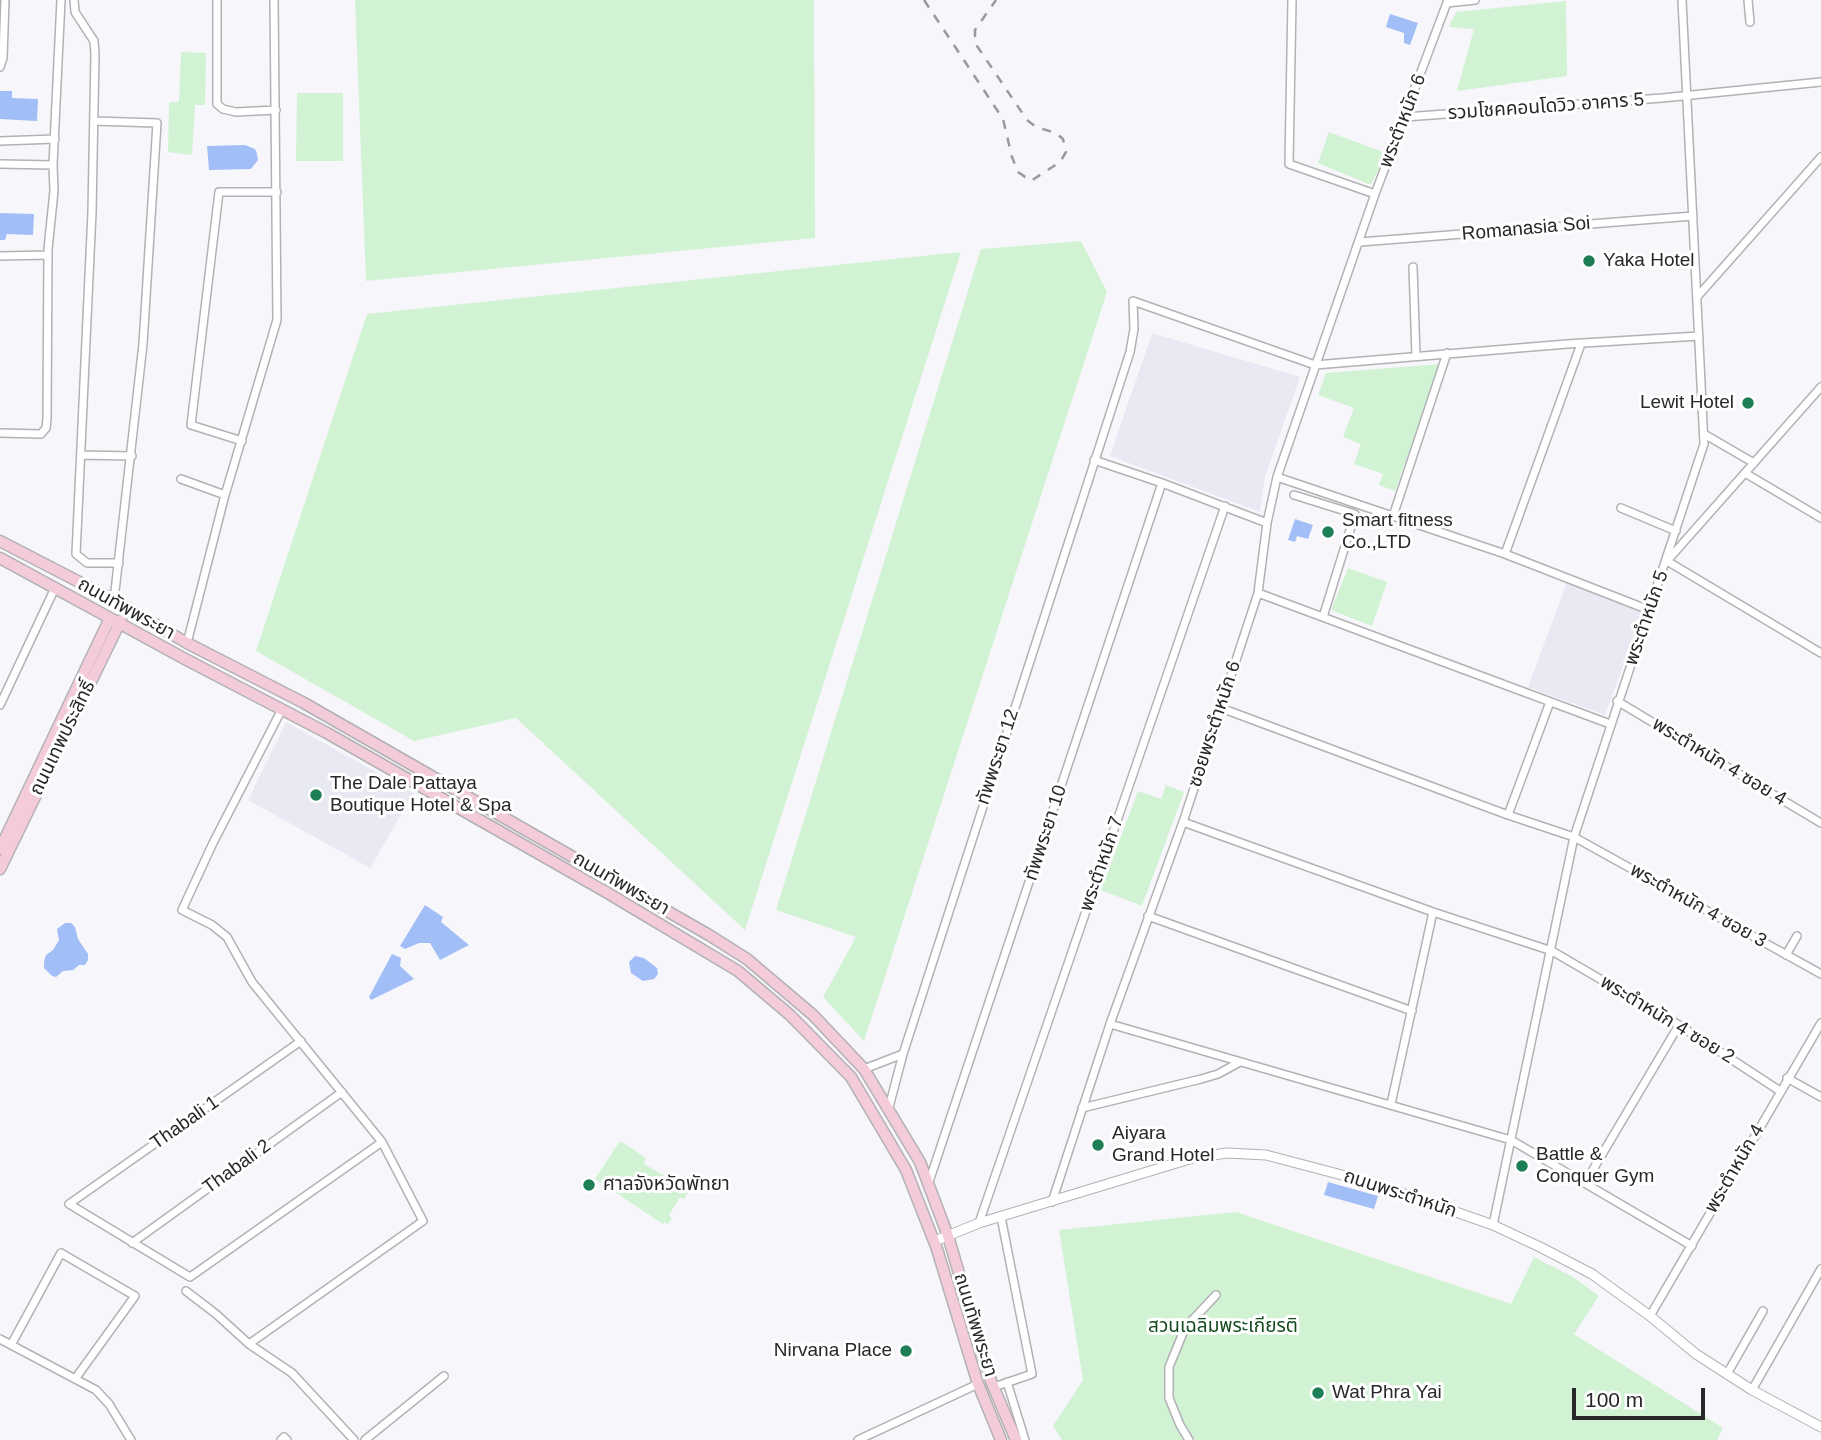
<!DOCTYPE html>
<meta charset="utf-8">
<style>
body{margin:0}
#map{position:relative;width:1821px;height:1440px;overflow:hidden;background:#f7f7fb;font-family:Arial,sans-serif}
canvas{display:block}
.scale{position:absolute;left:1572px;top:1388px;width:133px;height:32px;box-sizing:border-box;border:4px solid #28282a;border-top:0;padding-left:9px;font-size:21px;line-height:24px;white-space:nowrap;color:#28282a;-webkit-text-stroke:5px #fff;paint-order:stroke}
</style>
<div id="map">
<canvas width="1821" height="1440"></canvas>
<div class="scale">100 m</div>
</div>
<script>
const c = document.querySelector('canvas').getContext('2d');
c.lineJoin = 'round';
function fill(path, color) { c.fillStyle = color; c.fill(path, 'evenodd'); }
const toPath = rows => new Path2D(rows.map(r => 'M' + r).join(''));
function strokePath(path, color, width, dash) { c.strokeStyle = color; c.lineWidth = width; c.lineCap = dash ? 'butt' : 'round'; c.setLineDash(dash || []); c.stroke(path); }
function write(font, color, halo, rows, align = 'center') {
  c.font = font + ' Arial,"Noto Sans Thai",sans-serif'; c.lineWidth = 6; c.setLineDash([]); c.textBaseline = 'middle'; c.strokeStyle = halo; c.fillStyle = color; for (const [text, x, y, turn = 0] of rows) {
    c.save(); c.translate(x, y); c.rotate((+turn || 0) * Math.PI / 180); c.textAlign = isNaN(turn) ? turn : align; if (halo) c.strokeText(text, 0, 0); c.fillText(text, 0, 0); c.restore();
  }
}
const built = toPath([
 [1152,333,1300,377,1265,477,1260,512,1110,456],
 [1567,582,1644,610,1605,715,1528,687],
 [286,722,414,793,370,868,248,800]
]);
const green = toPath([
 [355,0,814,0,815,238,366,281],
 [1566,1,1567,76,1457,91,1474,29,1449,27,1456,12],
 [181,52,206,53,205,105,195,105,192,155,168,152,169,102,179,102],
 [297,93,343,93,343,161,296,161],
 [1329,132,1383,152,1383,161,1371,184,1368,184,1318,163],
 [1081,241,1107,292,864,1041,823,997,856,937,776,910,981,249],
 [961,252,745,930,516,718,414,741,256,651,367,314],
 [1440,364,1395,491,1379,485,1383,474,1354,464,1361,444,1343,437,1354,408,1318,395,1326,373],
 [1348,568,1387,582,1372,626,1331,610],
 [1166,785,1184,792,1142,906,1101,890,1138,791,1161,799],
 [620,1141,646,1158,644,1164,690,1190,684,1199,680,1197,669,1215,672,1218,668,1224,664,1222,663,1224,595,1179],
 [1236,1212,1511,1304,1534,1257,1573,1277,1599,1296,1574,1334,1723,1428,1717,1440,1062,1440,1053,1426,1083,1380,1059,1230]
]);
const water = toPath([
 [1390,14,1418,23,1410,45,1404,43,1404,33,1386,27],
 [0,91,12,91,12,98,38,99,37,121,0,119],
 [245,145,255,149,257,154,258,160,251,169,209,170,207,146],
 [0,213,34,214,33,235,7,234,5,240,0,240],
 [1295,519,1313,525,1308,539,1297,536,1295,542,1288,540],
 [425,905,443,917,441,922,469,945,440,960,430,943,419,943,405,949,400,946],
 [65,923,71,923,75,927,78,939,88,954,88,960,85,965,79,965,73,970,63,971,56,977,52,976,44,968,44,962,46,955,53,950,59,940,57,929],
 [392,954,401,958,400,966,414,979,371,1000,369,997],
 [635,956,644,958,657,968,658,974,654,979,643,981,631,973,629,962],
 [1328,1182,1378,1196,1374,1209,1324,1195]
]);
const minor = toPath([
 [74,0,75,12,94,41,95,54,92,212,76,554,87,563,119,563],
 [217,0,217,104,223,109,236,112,276,110],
 [1292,0,1289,164,1375,194],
 [1748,0,1750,22],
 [1447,3,1475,0],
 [0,67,3,58,5,0],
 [1405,117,1662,98,1821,82],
 [94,121,157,123,143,344,114,600],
 [0,141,55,139],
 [0,164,53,165],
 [1360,242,1693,216],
 [0,256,48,255],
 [1413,267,1416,356],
 [1697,297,1821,157],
 [1821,387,1667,561,1821,653],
 [0,433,41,434,46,428,47,419,48,249,54,191,53,165,61,0],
 [1704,434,1754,463],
 [242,441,191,425,219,192,277,192],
 [81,455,132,456],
 [1094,460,1162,483,1267,523],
 [1745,473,1821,518],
 [1277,477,1505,554,1649,610],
 [181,479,225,495],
 [1294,495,1355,514,1323,617],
 [1621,508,1676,531],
 [1393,516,1447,353],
 [1505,554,1581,344],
 [1258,593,1610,724],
 [187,643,225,495,277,320,274,0],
 [1617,701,1821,823],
 [0,705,55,588],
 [1221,708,1508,815,1574,837,1821,974],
 [1508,815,1550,702],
 [1183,822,1433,912,1552,951,1679,1025,1780,1091],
 [1148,916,1412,1011],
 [1786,955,1797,936],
 [1110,1024,1511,1140,1692,1246],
 [301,1041,69,1204,190,1277,382,1142],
 [864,1069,903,1054],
 [1787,1078,1821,1097],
 [1391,1104,1433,912],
 [889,1107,903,1054,1130,352,1134,329,1133,301,1315,365,1567,344,1699,336],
 [1082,1108,1201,1079,1218,1074,1238,1063],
 [929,1182,1162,483],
 [1585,1183,1679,1025],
 [1052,1202,1110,1024,1183,822,1258,593,1267,523,1277,477,1375,194,1448,0],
 [979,1223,1225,506],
 [1493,1225,1574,837,1704,444,1682,0],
 [132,1243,342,1092],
 [186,1291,216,1314,249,1344,292,1373,354,1440],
 [1650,1316,1821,1023],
 [0,1339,96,1390,109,1404,131,1440],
 [249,1344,423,1221,382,1142,252,982,227,937,212,925,182,910,213,843,282,709],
 [11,1345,61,1253,135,1296,75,1379],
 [1727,1374,1763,1311],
 [1007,1382,1025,1440],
 [994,1387,1032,1374,1001,1217],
 [1752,1390,1821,1269],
 [281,1440,284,1437,287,1440],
 [365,1440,444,1376],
 [858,1440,978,1384],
 [1189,1440,1180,1425,1169,1398,1169,1367,1185,1328,1216,1295]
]);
const tertiary = toPath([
 [935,1241,979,1223,1193,1158,1227,1153,1266,1155,1376,1184,1493,1225,1542,1248,1592,1274,1650,1316,1696,1354,1752,1390,1821,1427]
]);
const secondary = toPath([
 [0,541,114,600],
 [0,558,185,659,327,733,606,892,738,971,790,1015,851,1077,906,1170,937,1249,978,1384,1001,1440],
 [119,603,187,643,304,703,709,935,747,959,813,1015,864,1069,920,1162,948,1236,991,1381,1016,1440],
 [0,849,110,618],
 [0,869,121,620]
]);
const rail = toPath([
 [924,0,1003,119,1012,157,1018,172,1031,181,1060,162,1066,152,1063,139,1056,133,1036,127,1027,120,975,43,975,30,996,0]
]);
const markers = [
 [1589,261,7,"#1e7e55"],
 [1748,403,7,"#1e7e55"],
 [1328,532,7,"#1e7e55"],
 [316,795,7,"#1e7e55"],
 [1098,1145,7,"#1e7e55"],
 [1522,1166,7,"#1e7e55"],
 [589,1185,7,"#1e7e55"],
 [906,1351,7,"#1e7e55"],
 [1318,1393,7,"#1e7e55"]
];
const streetNames = [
 ["รวมโชคคอนโดวิว อาคาร 5",1546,107,-4],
 ["พระตำหนัก 6",1403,121,-69],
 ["Romanasia Soi",1526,229,-5],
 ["ถนนทัพพระยา",126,609,29],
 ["พระตำหนัก 5",1647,618,-71],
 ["ซอยพระตำหนัก 6",1215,724,-72],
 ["ถนนเทพประสิทธิ์",63,738,-64],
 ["ทัพพระยา 12",998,757,-72],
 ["พระตำหนัก 4 ซอย 4",1719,762,31],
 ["ทัพพระยา 10",1046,833,-72],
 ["พระตำหนัก 7",1102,864,-71],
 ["ถนนทัพพระยา",621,884,30],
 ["พระตำหนัก 4 ซอย 3",1698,906,29],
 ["พระตำหนัก 4 ซอย 2",1667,1020,31],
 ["Thabali 1",185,1123,-35],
 ["Thabali 2",237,1167,-36],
 ["พระตำหนัก 4",1735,1169,-60],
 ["ถนนพระตำหนัก",1400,1194,18],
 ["ถนนทัพพระยา",975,1325,73]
];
const poiNames = [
 ["Yaka Hotel",1603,261],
 ["Lewit Hotel",1734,403,"right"],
 ["Smart fitness",1342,521],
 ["Co.,LTD",1342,543],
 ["The Dale Pattaya",330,784],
 ["Boutique Hotel & Spa",330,806],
 ["Aiyara",1112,1134],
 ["Grand Hotel",1112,1156],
 ["Battle &",1536,1155],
 ["Conquer Gym",1536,1177],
 ["ศาลจังหวัดพัทยา",603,1185],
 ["Nirvana Place",892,1351,"right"],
 ["Wat Phra Yai",1332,1393]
];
const parkNames = [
 ["สวนเฉลิมพระเกียรติ",1223,1327]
];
fill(built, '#e9e9f4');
fill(green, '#d1f2d3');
fill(water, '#a1bef7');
strokePath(minor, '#b2b2b6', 10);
strokePath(tertiary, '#b2b2b6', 11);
strokePath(secondary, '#b2b2b6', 13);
strokePath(minor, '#fff', 7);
strokePath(tertiary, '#fff', 9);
strokePath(secondary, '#f4cbd9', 10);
strokePath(rail, '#9a9a9d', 2.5, [9, 9]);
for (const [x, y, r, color] of markers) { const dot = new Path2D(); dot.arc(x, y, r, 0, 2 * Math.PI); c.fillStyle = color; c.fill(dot); strokePath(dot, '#fff', 2.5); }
write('19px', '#28282a', '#fff', streetNames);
write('19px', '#28282a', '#fff', poiNames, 'left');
write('19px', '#144b1e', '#fff', parkNames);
</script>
